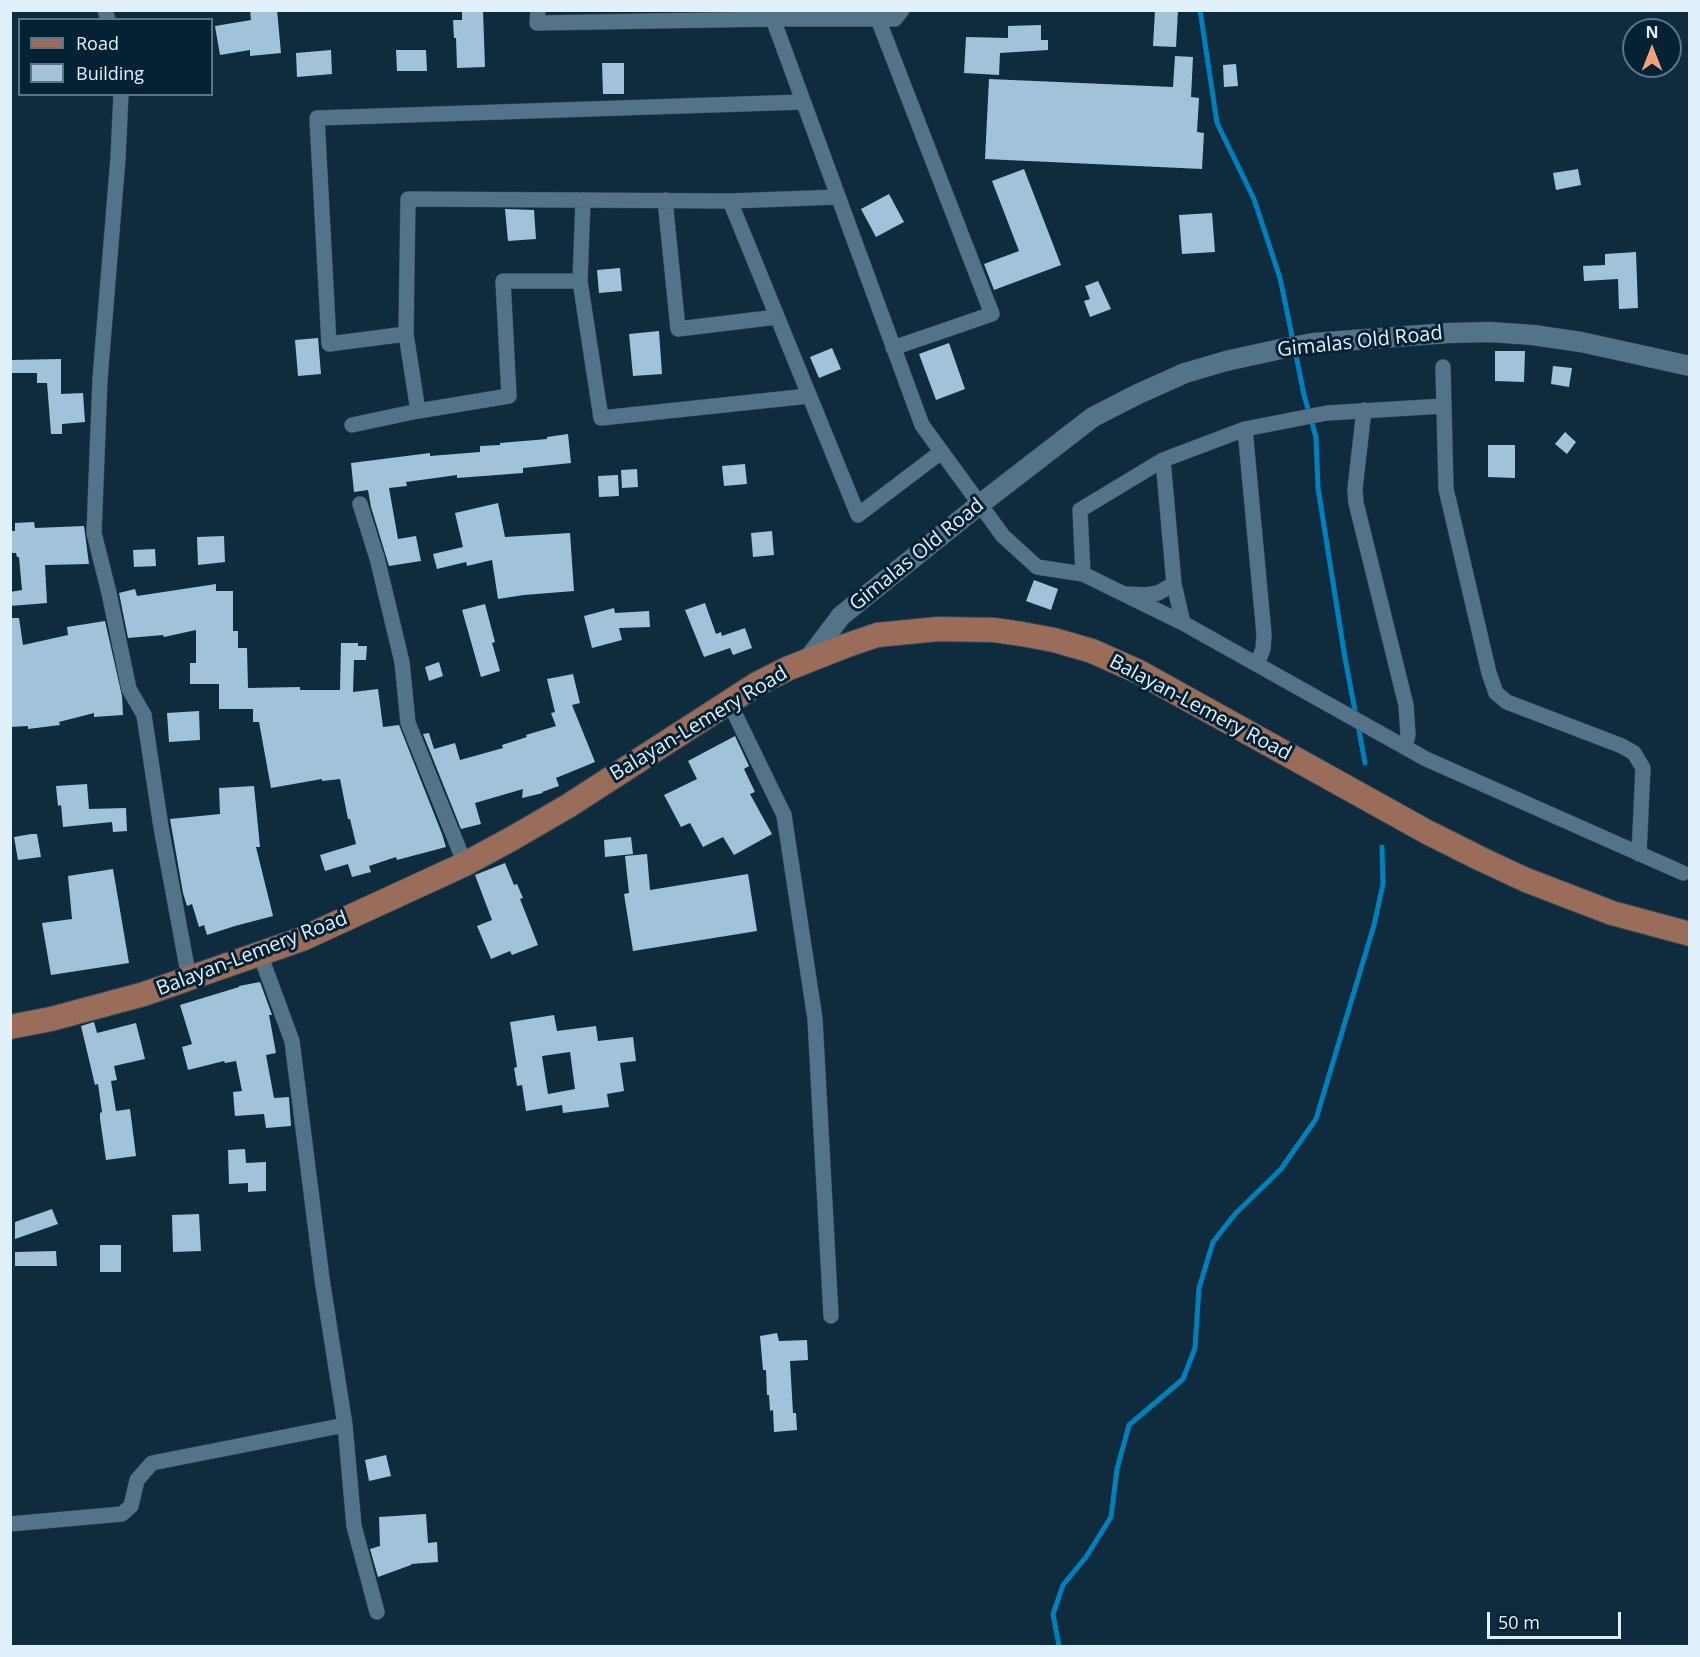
<!DOCTYPE html>
<style>
body{margin:0}
#map{position:relative;width:1700px;height:1657px;overflow:hidden;background:#0e2c3e;font-family:"Open Sans",sans-serif}
canvas{display:block}
.frame{position:absolute;inset:0;border:12px solid #e0f1fc;pointer-events:none}
.legend{position:absolute;left:18px;top:18px;width:195px;height:78px;box-sizing:border-box;background:#042234;border:2px solid #5c7584;margin:0;padding:8px 10px;list-style:none;font-size:18px;color:#e0f1fc}
.legend li{display:flex;align-items:center;gap:12px;height:30px}
.legend b{width:30px;border:2px solid #5c7584}
.north{position:absolute;left:1622px;top:18px;width:60px;height:60px;box-sizing:border-box;background:#042234;border:2px solid #5c7584;border-radius:50%;rotate:0deg;font-size:16px;font-weight:700;line-height:24px;text-align:center;color:#e0f1fc}
.north::after{content:'';display:block;margin:auto;width:21px;height:27px;background:#f2a17e;clip-path:polygon(50% 0,100% 100%,50% 72%,0 100%)}
.scale{position:absolute;left:1487px;top:1612px;width:134px;height:27px;box-sizing:border-box;border:3px solid #e0f1fc;border-top:0;padding-left:8px;font-size:18px;line-height:21px;white-space:nowrap;color:#e0f1fc;-webkit-text-stroke:4px #042234;paint-order:stroke}
</style>
<div id="map">
<canvas width="1700" height="1657"></canvas>
<div class="frame"></div>
<ul class="legend">
<li><b style="height:8px;background:#9a6c5a"></b>Road</li>
<li><b style="height:16px;background:#a1c2d9"></b>Building</li>
</ul>
<div class="north">N</div>
<div class="scale">50 m</div>
</div>
<script>
const c = document.querySelector('canvas').getContext('2d');
c.lineJoin = 'round';
const toPath = rows => new Path2D(rows.map(r => 'M' + r).join(''));
function strokePath(path, color, width, dash) { c.strokeStyle = color; c.lineWidth = width; c.lineCap = dash ? 'butt' : 'round'; c.setLineDash(dash || []); c.stroke(path); }
function fill(path, color) { c.fillStyle = color; c.fill(path, 'evenodd'); }
function write(font, color, halo, rows, align = 'center') {
  c.font = font + ' "Open Sans",sans-serif'; c.lineWidth = 6; c.setLineDash([]); c.textBaseline = 'middle'; c.strokeStyle = halo; c.fillStyle = color; for (const [text, x, y, turn = 0] of rows) {
    c.save(); c.translate(x, y); c.rotate((+turn || 0) * Math.PI / 180); c.textAlign = isNaN(turn) ? turn : align; if (halo) c.strokeText(text, 0, 0); c.fillText(text, 0, 0); c.restore();
  }
}
const stream = toPath([
 [1200,10,1217,123,1254,199,1280,278,1293,341],
 [1295,350,1304,395,1316,437,1318,488,1345,658,1356,716],
 [1358,725,1365,763],
 [1059,1646,1053,1614,1063,1585,1086,1557,1111,1517,1117,1469,1129,1425,1183,1379,1195,1348,1199,1288,1213,1242,1235,1214,1281,1169,1316,1119,1374,925,1383,884,1382,847]
]);
const building = toPath([
 [250,10,277,10,281,53,250,56,250,50,220,55,215,26,251,20],
 [462,10,483,10,485,67,457,68,456,38,454,38,453,20,462,20],
 [1155,10,1178,10,1176,47,1153,46],
 [1041,25,1041,40,1048,40,1048,50,1000,53,999,75,964,73,966,37,1008,38,1008,26],
 [331,50,332,74,297,77,296,53],
 [396,50,426,50,427,71,397,71],
 [1175,56,1193,57,1191,97,1199,98,1197,132,1204,133,1202,169,985,159,989,79,1173,87],
 [602,63,624,63,624,94,603,94],
 [1236,64,1238,86,1224,87,1223,65],
 [1024,169,1061,265,994,290,984,264,1019,251,992,181],
 [1578,169,1581,185,1556,190,1553,173],
 [889,194,904,222,876,237,861,209],
 [505,209,534,210,536,239,508,241],
 [1212,213,1215,252,1182,254,1179,215],
 [1636,252,1638,308,1619,309,1618,279,1584,281,1583,266,1605,265,1605,254],
 [620,268,622,291,599,293,597,270],
 [1098,281,1111,309,1090,317,1084,301,1090,299,1085,286],
 [659,331,662,374,633,376,629,334],
 [318,338,321,374,298,376,295,340],
 [949,343,965,389,936,400,919,354],
 [832,348,841,369,819,378,810,357],
 [1495,351,1525,351,1524,382,1495,381],
 [61,359,61,394,83,393,85,422,62,424,62,434,51,434,47,383,37,383,37,373,12,373,12,360],
 [1553,366,1572,368,1569,387,1551,384],
 [1565,432,1576,442,1567,454,1555,444],
 [568,434,571,463,523,468,523,473,457,478,457,475,406,482,407,486,389,488,398,539,416,536,421,561,389,566,371,507,368,490,354,492,351,463,430,453,430,456,480,452,480,446,500,445,500,443,547,439,547,437],
 [1488,445,1515,445,1515,478,1488,477],
 [745,464,747,484,724,486,722,466],
 [637,469,638,487,622,488,621,470],
 [618,475,619,496,599,497,598,476],
 [498,503,505,537,570,533,574,591,524,595,498,599,492,560,467,566,466,562,437,569,433,554,463,547,455,513],
 [34,522,35,528,84,526,89,564,45,565,47,603,10,606,10,592,22,590,19,557,17,557,16,553,10,553,10,531,15,531,15,523],
 [772,531,774,555,753,557,751,533],
 [224,536,225,562,198,565,197,537],
 [155,549,156,566,134,567,133,550],
 [1034,580,1058,589,1051,610,1026,601],
 [216,584,216,591,233,591,233,631,238,631,238,648,247,648,248,688,300,687,300,690,340,690,341,643,358,643,358,646,367,646,366,660,354,660,353,692,378,689,383,727,399,725,442,834,446,847,397,860,396,857,369,866,371,872,352,877,348,864,325,871,320,855,356,844,350,819,348,819,340,779,322,781,322,779,271,788,259,722,253,722,253,709,219,709,219,684,190,684,190,663,196,663,196,630,164,637,163,635,128,638,119,593,135,589,137,596],
 [705,603,716,634,721,632,722,636,745,628,752,648,733,655,730,648,704,657,685,610],
 [485,604,495,642,492,643,500,671,481,677,462,610],
 [614,608,615,613,649,611,650,627,619,628,622,640,592,648,584,616],
 [10,618,19,618,23,645,68,635,67,627,105,621,122,696,123,715,94,717,94,713,59,722,60,725,28,729,28,726,10,727],
 [439,662,443,676,429,681,425,667],
 [573,674,580,703,572,705,595,762,556,778,559,786,542,792,543,793,522,798,523,789,475,803,481,824,461,829,423,734,429,733,434,749,455,743,460,760,503,748,502,745,527,737,526,735,556,726,551,713,555,712,547,679],
 [199,711,200,740,169,742,167,713],
 [735,736,749,766,744,769,755,792,750,794,772,834,734,855,723,837,703,847,690,823,681,827,664,795,697,779,688,761],
 [87,784,89,809,126,808,127,831,113,832,112,822,63,827,61,805,58,806,56,786],
 [254,786,260,847,256,847,273,916,235,926,207,935,204,925,199,927,192,904,187,906,183,893,170,819,220,814,219,788],
 [31,834,37,834,41,857,18,860,14,837],
 [631,837,633,854,605,857,604,840],
 [647,854,650,890,748,874,757,931,633,951,624,894,629,893,625,856],
 [505,863,514,885,517,884,523,898,520,899,538,945,512,955,510,951,491,959,477,926,492,920,475,875],
 [113,869,129,963,51,975,42,923,72,919,68,876],
 [260,982,272,1015,269,1015,276,1053,266,1055,274,1098,289,1097,291,1126,266,1128,264,1114,235,1116,233,1092,242,1091,236,1061,225,1063,224,1061,188,1070,182,1047,192,1044,180,1005,239,987,239,986],
 [554,1015,557,1031,596,1026,598,1041,633,1037,636,1061,620,1063,624,1091,607,1094,609,1107,563,1113,562,1105,526,1111,522,1085,517,1086,514,1068,517,1067,510,1022],
 [570,1052,575,1089,548,1094,542,1056],
 [94,1022,97,1033,136,1023,145,1059,114,1066,117,1080,111,1081,116,1111,130,1109,136,1156,106,1160,100,1119,100,1113,102,1112,98,1084,95,1085,81,1026],
 [245,1149,246,1163,266,1162,266,1191,248,1192,248,1183,229,1184,228,1150],
 [52,1209,58,1224,15,1239,15,1222],
 [199,1214,201,1251,173,1252,172,1215],
 [100,1245,121,1245,121,1272,100,1272],
 [56,1251,57,1266,15,1266,15,1252],
 [777,1333,779,1341,807,1340,808,1360,790,1361,793,1413,796,1413,797,1430,774,1432,773,1410,770,1411,769,1395,767,1395,766,1370,763,1370,760,1336],
 [386,1455,391,1476,369,1481,365,1460],
 [426,1514,428,1543,437,1542,438,1562,411,1564,411,1565,378,1577,370,1549,380,1546,379,1517]
]);
const minor = toPath([
 [105,10,108,20],
 [538,10,537,23,773,19,895,19,902,10],
 [773,19,922,425,1003,536,1037,567,1083,574,1183,623,1426,759,1683,873],
 [878,19,992,314,893,348],
 [121,94,118,158,100,379,94,533,109,593,129,689,144,715,161,827,189,978],
 [583,200,580,281,601,418,809,396],
 [665,200,678,329,777,317],
 [730,201,858,515,941,452],
 [406,334,329,344,317,118,803,102],
 [1443,367,1446,489,1489,673,1496,693,1507,702,1622,746,1634,753,1643,768,1639,854],
 [1364,410,1355,489,1356,503,1406,705,1408,735,1405,747],
 [418,411,406,334,408,199,730,201,838,197],
 [352,425,418,411,509,396,503,281,580,281],
 [1245,429,1264,634,1263,649,1257,664],
 [1163,460,1174,584,1183,623],
 [360,504,377,558,402,662,408,723,465,864],
 [1083,574,1080,510,1163,460,1245,429,1327,413,1444,406],
 [1128,594,1146,595,1158,593,1174,584],
 [729,702,784,815,815,1019,831,1316],
 [260,954,292,1041,322,1279,345,1425,354,1526,377,1612],
 [10,1524,122,1514,131,1506,137,1480,152,1463,345,1425]
]);
const tertiary = toPath([
 [807,661,841,616,979,505,1093,417,1138,394,1185,373,1226,361,1285,348,1314,343,1448,333,1490,332,1533,335,1581,342,1690,366]
]);
const primary = toPath([
 [10,1027,51,1019,144,994,302,939,465,864,513,838,568,806,757,684,789,668,845,646,877,635,938,629,994,630,1022,634,1054,640,1092,651,1139,672,1427,832,1481,859,1526,880,1612,913,1690,934]
]);
const streetNames = [
 ["Gimalas Old Road",1360,342,-6],
 ["Gimalas Old Road",917,555,-39],
 ["Balayan-Lemery Road",1200,708,28],
 ["Balayan-Lemery Road",699,724,-31],
 ["Balayan-Lemery Road",252,954,-21]
];
strokePath(stream, '#0081bb', 5);
fill(building, '#a1c2d9');
strokePath(minor, '#364958', 16);
strokePath(tertiary, '#364958', 21);
strokePath(primary, '#364958', 26);
strokePath(minor, '#547388', 15);
strokePath(tertiary, '#547388', 20);
strokePath(primary, '#9a6c5a', 24);
write('20px', '#e0f1fc', '#042234', streetNames);
</script>
